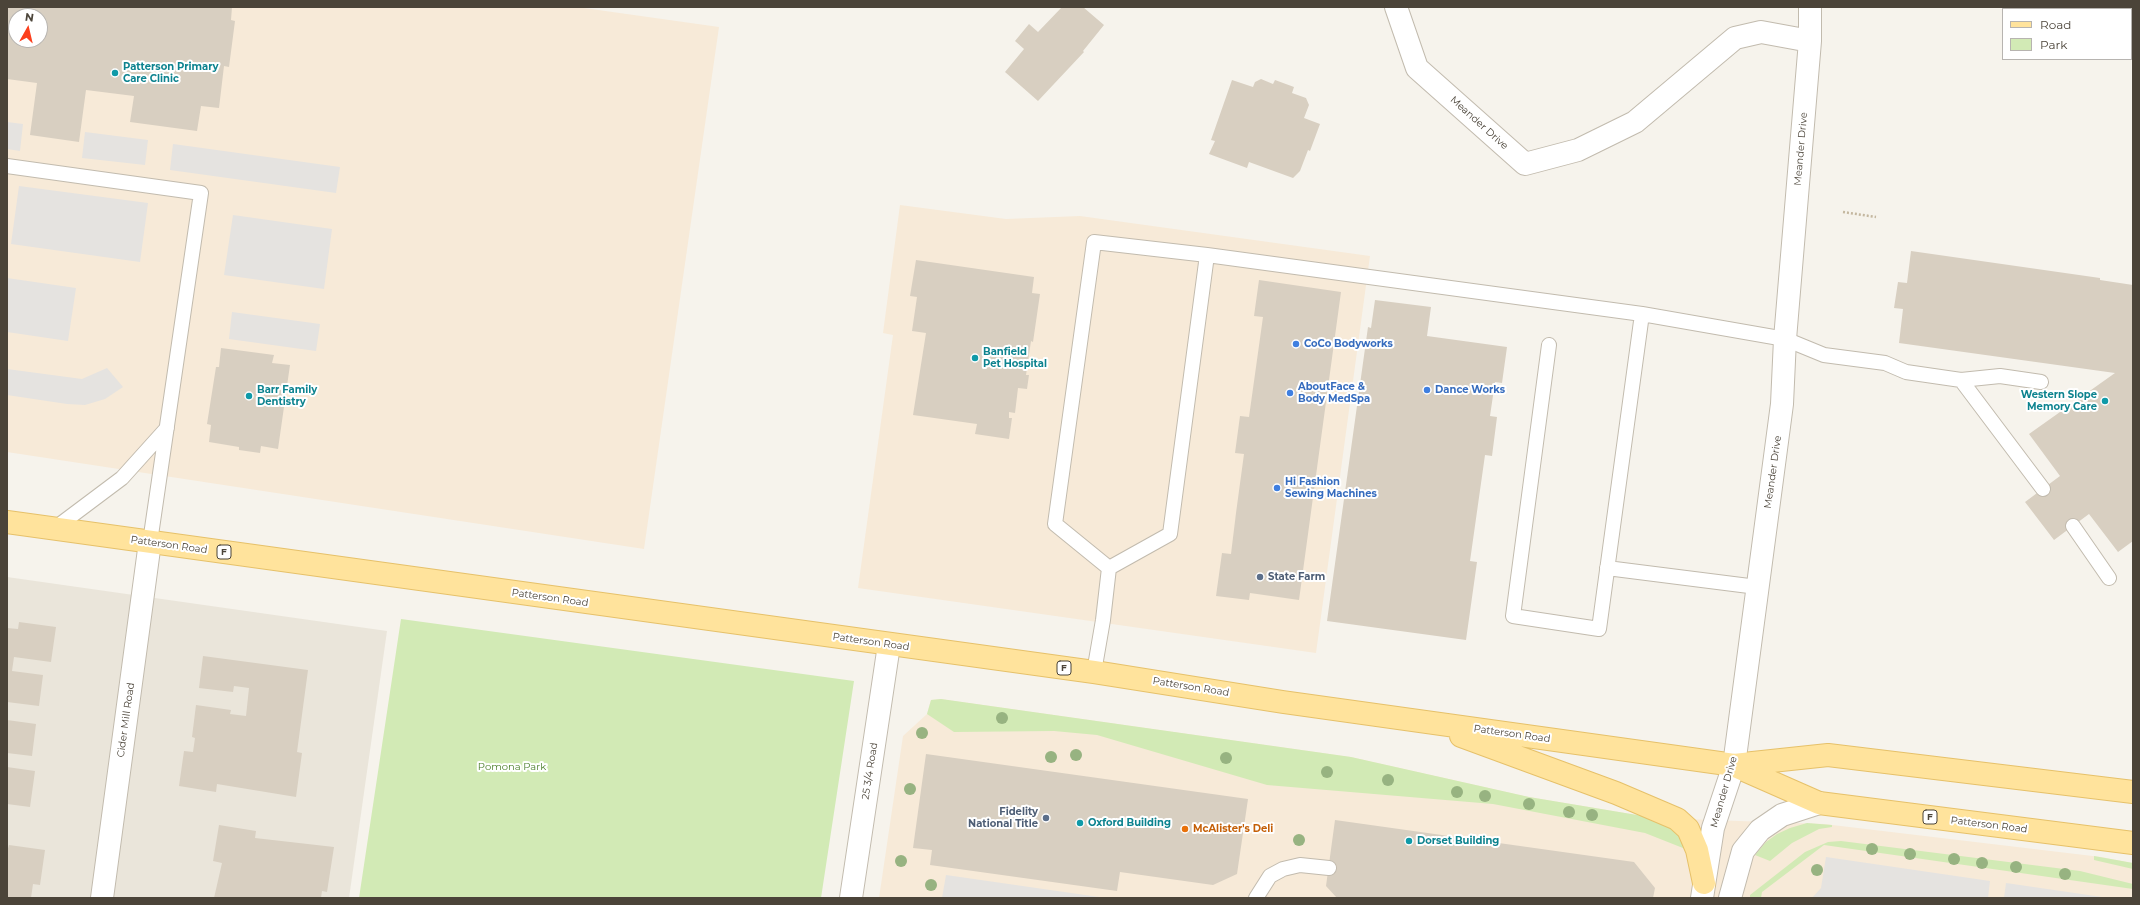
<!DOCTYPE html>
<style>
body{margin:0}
#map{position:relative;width:2140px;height:905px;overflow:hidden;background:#f6f3ec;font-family:Montserrat,sans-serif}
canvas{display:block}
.frame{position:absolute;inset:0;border:8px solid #4b4439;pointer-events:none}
.legend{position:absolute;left:2002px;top:8px;width:130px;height:52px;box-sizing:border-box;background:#fff;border:1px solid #b7b4b0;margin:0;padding:5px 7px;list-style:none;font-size:12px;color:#4b4439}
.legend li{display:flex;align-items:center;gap:8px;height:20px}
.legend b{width:20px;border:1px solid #b7b4b0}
.north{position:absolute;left:8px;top:8px;width:40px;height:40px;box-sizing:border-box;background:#fff;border:1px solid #b7b4b0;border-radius:50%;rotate:8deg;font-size:11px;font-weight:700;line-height:16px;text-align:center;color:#4b4439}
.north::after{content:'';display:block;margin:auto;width:14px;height:18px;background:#fc3f1d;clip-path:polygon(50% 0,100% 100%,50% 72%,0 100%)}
</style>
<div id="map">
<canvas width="2140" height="905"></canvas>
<div class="frame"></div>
<ul class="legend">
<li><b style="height:5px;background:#ffe39c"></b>Road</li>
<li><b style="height:11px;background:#d2eab5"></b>Park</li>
</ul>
<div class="north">N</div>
</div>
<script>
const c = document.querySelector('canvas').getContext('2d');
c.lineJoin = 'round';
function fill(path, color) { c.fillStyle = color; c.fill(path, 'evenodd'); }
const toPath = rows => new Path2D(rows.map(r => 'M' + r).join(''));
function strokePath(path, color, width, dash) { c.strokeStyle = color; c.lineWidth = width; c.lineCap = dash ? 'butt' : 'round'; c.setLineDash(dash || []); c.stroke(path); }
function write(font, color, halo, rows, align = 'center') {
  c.font = font + ' Montserrat,sans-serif'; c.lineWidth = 4; c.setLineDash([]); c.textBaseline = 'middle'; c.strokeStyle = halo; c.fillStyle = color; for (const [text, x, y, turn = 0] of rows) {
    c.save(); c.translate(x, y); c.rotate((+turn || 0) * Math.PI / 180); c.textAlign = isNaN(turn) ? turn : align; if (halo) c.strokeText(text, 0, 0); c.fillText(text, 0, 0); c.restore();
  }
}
const residential = toPath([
 [7,577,387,631,349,898,7,898]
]);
const commercial = toPath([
 [7,7,577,7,719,27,644,549,7,452],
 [16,16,40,16,40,40,16,40],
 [900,205,1006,219,1080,216,1370,256,1316,653,858,588,893,335,883,333],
 [941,699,1351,757,1529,797,1655,818,1824,824,2101,857,2133,863,2133,898,879,898,903,736,927,714,931,700]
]);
const green = toPath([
 [401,619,854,681,821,898,359,898],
 [941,699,1351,757,1529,797,1655,818,1674,829,1688,850,1645,833,1493,804,1267,785,1097,735,1054,731,954,732,927,714,931,700],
 [1807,823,1832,825,1832,827,1819,829,1792,843,1770,861,1755,855,1766,842,1777,834,1790,828],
 [1841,841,2080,871,2133,884,2133,889,1824,845,1762,892,1761,898,1750,898,1750,895,1805,852,1828,842],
 [2094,856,2133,863,2133,869,2094,860]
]);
const parking = toPath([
 [7,122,23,124,20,151,7,149],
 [85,132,148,140,145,165,82,158],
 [173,144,340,167,336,193,170,170],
 [19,186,148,203,140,262,11,244],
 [233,215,332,229,324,289,224,275],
 [7,278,76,288,68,341,7,332],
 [232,312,320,324,316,351,229,339],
 [107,368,123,387,105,399,85,405,67,404,7,395,7,369,82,379],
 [1826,857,1990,881,1988,898,1812,898,1821,888],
 [946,875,1106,898,942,898],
 [2006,883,2109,898,2004,898]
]);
const building = toPath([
 [7,7,232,7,231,20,235,21,229,67,224,66,219,108,201,106,197,131,130,122,134,96,86,90,79,142,30,135,37,83,7,79],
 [16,16,40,16,40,40,16,40],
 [1062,7,1083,7,1104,25,1083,51,1084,52,1038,101,1005,72,1024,49,1015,41,1029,24,1038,32],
 [1261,79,1273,84,1275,80,1294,87,1292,93,1306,98,1309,105,1304,118,1320,124,1310,151,1308,150,1300,171,1293,178,1249,162,1247,168,1209,154,1215,141,1211,140,1232,80,1253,87,1255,82],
 [1911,251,2100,278,2100,280,2133,285,2133,541,2118,552,2089,514,2054,540,2025,502,2060,476,2029,434,2115,373,1899,343,1903,309,1894,308,1898,282,1907,283],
 [916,260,1034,277,1032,293,1040,294,1033,342,1031,341,1026,375,1029,375,1027,389,1018,388,1015,413,1009,412,1009,418,1012,418,1009,439,975,434,977,424,913,415,926,333,912,331,917,297,910,296],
 [1259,280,1341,292,1299,600,1250,593,1249,600,1216,596,1222,553,1231,554,1236,513,1244,454,1235,453,1240,416,1249,417,1263,317,1254,316],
 [1375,300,1431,307,1427,336,1507,347,1502,383,1495,382,1490,416,1497,417,1492,456,1485,455,1470,561,1477,562,1466,640,1327,621,1368,327,1371,328],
 [221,348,274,355,272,363,290,365,278,449,261,446,260,453,239,450,239,447,209,442,211,425,207,424,216,367,219,367],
 [19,622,56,627,51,662,14,657,12,671,43,675,39,706,7,702,7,628,18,629],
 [203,656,308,670,297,752,302,753,296,797,217,784,216,792,179,786,184,751,193,752,195,738,192,737,196,705,231,710,230,714,246,716,249,688,234,686,233,692,199,688],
 [7,720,36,724,32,756,7,753],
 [926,754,1248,799,1237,874,1213,885,1120,872,1117,891,930,865,932,850,913,848],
 [7,767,35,771,30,807,7,804],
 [1335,820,1634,862,1655,888,1653,898,1337,898,1326,886],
 [219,825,256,831,255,838,334,847,327,892,322,891,321,898,214,898,222,863,213,861],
 [9,845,45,850,40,885,33,884,31,898,7,898,7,852]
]);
const path = toPath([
 [1843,212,1876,217]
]);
const service = toPath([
 [7,166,201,193,150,542],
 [1549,345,1513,616,1599,629,1642,314,1785,339,1824,355,1885,363,1906,372,1961,380,2000,376,2041,382],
 [1961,380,2043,489],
 [2073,526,2109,578],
 [54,529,122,478,167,428],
 [1109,568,1055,524,1094,242,1207,255],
 [1607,568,1757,587],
 [1094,672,1103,620,1109,568,1170,534,1207,255,1642,314],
 [1256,898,1270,876,1283,869,1300,865,1329,868]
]);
const minor = toPath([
 [1396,7,1417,68,1525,164,1578,150,1635,122,1735,38,1761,32,1810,41],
 [102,898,150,542],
 [851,898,889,645],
 [1702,898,1713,828,1734,765,1782,404,1785,339,1810,41,1810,7],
 [1730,898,1743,851,1760,830,1782,815,1819,803]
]);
const primary = toPath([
 [7,522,1094,672,1283,702,1734,765,1828,755,2133,792],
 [1461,736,1616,793,1677,819,1688,829,1697,850,1704,883],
 [1735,766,1819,803,2133,843]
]);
const trees = [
 [1002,718],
 [922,733],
 [1076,755],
 [1051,757],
 [1226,758],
 [1327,772],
 [1388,780],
 [910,789],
 [1457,792],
 [1485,796],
 [1529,804],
 [1569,812],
 [1592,815],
 [1299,840],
 [1872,849],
 [1910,854],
 [1954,859],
 [901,861],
 [1982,863],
 [2016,867],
 [1817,870],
 [2065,874],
 [931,885]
];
const markers = [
 [115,73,4,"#0f9aa8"],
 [1296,344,4,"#3f7fe0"],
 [975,358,4,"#0f9aa8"],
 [1427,390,4,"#3f7fe0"],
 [1290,393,4,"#3f7fe0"],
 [249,396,4,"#0f9aa8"],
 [2105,401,4,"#0f9aa8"],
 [1277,488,4,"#3f7fe0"],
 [1260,577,4,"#5c6f8a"],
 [1046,818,4,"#5c6f8a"],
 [1080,823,4,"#0f9aa8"],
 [1185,829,4,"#e8710a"],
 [1409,841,4,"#0f9aa8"]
];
const shields = [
 [224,552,14],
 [1064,668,14],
 [1930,817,14]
];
const shieldNames = [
 ["F",224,552],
 ["F",1064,668],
 ["F",1930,817]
];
const cultureNames = [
 ["Patterson Primary",123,67],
 ["Care Clinic",123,79],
 ["Banfield",983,352],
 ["Pet Hospital",983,364],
 ["Barr Family",257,390],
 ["Dentistry",257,402],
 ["Western Slope",2097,395,"right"],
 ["Memory Care",2097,407,"right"],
 ["Oxford Building",1088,823],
 ["Dorset Building",1417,841]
];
const streetNames = [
 ["Meander Drive",1479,123,42],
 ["Meander Drive",1801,149,-85],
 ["Meander Drive",1773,472,-82],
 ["Patterson Road",169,545,8],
 ["Patterson Road",550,598,8],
 ["Patterson Road",871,642,8],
 ["Patterson Road",1191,687,9],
 ["Cider Mill Road",126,720,-82],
 ["Patterson Road",1512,734,8],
 ["25 3/4 Road",870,771,-81],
 ["Meander Drive",1724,792,-74],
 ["Patterson Road",1989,825,7]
];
const shopNames = [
 ["CoCo Bodyworks",1304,344],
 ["AboutFace &",1298,387],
 ["Body MedSpa",1298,399],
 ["Dance Works",1435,390],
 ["Hi Fashion",1285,482],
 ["Sewing Machines",1285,494]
];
const serviceNames = [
 ["State Farm",1268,577],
 ["Fidelity",1038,812,"right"],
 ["National Title",1038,824,"right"]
];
const parkNames = [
 ["Pomona Park",512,767]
];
const foodNames = [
 ["McAlister's Deli",1193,829]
];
fill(residential, '#eae5da');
fill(commercial, '#f7ead8');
fill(green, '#d2eab5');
fill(parking, '#e5e3e0');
fill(building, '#d8cfc1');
strokePath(service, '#c2bbae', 16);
strokePath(minor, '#c2bbae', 24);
strokePath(primary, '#e6c16a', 24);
strokePath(path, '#c4b79f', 2.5, [2, 2]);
strokePath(service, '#fff', 14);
strokePath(minor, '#fff', 22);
strokePath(primary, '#ffe39c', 22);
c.fillStyle = '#97b381';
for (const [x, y] of trees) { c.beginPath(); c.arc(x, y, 6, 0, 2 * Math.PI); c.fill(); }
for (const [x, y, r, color] of markers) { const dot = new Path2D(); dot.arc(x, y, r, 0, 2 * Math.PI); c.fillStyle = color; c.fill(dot); strokePath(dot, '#fff', 1.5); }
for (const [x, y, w] of shields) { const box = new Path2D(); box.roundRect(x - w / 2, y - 7, w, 14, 3); c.fillStyle = '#fff'; c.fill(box); strokePath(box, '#4b4439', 1); }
write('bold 9px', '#4b4439', null, shieldNames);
write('bold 10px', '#0d838f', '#fff', cultureNames, 'left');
write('10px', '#4b4439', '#fff', streetNames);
write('bold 10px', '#366cbe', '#fff', shopNames, 'left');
write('bold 10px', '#4e5e75', '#fff', serviceNames, 'left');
write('10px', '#4a7f2a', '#fff', parkNames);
write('bold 10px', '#c56008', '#fff', foodNames, 'left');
</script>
